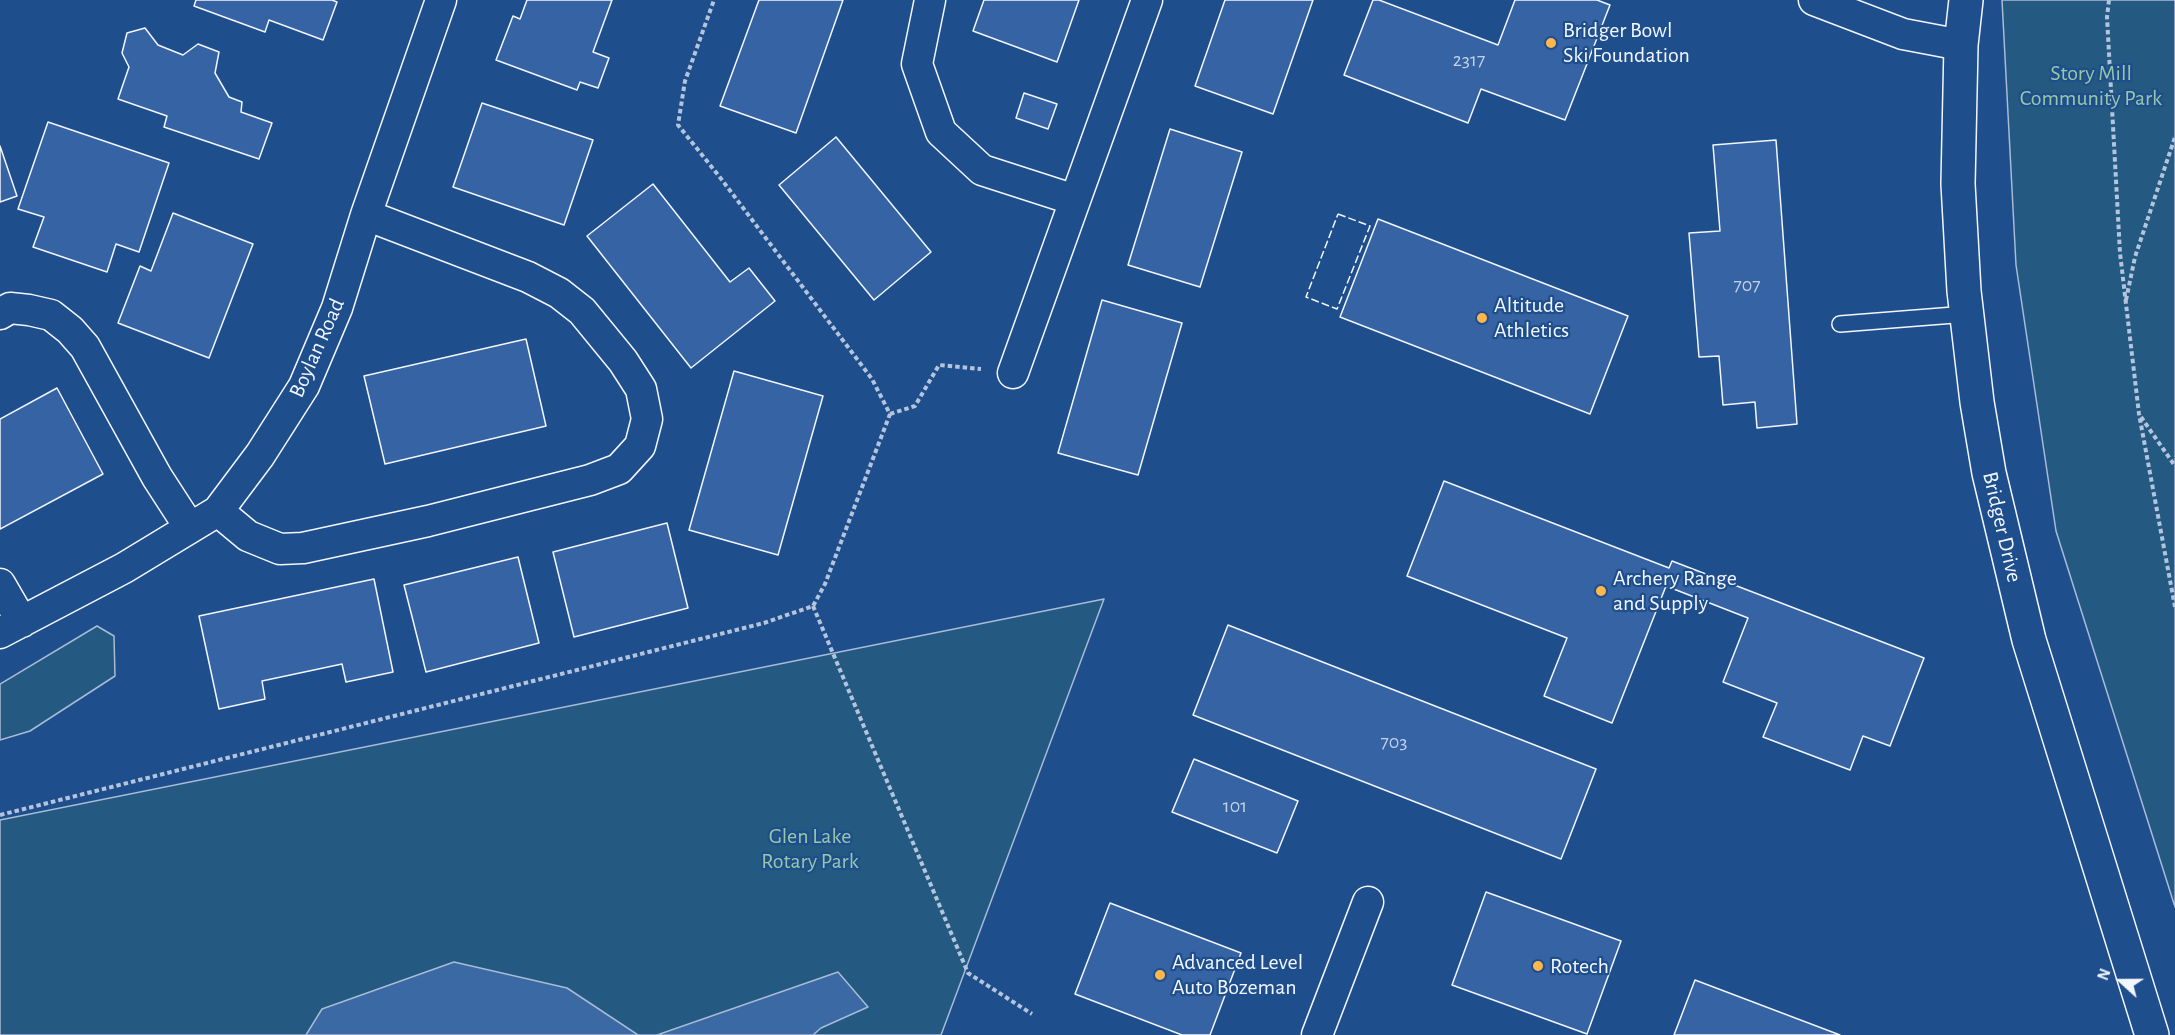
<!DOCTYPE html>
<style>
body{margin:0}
#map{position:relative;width:2175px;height:1035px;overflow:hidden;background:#1f4e8c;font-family:"Alegreya Sans",sans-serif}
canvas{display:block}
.north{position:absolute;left:2091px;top:951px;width:60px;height:60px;-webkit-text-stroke:4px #1f4e8c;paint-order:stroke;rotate:291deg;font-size:16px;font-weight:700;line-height:24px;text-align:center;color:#f2f6ff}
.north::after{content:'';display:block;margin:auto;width:21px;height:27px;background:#f2f6ff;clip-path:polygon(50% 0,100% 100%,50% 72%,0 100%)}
</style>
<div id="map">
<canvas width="2175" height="1035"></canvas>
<div class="north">N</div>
</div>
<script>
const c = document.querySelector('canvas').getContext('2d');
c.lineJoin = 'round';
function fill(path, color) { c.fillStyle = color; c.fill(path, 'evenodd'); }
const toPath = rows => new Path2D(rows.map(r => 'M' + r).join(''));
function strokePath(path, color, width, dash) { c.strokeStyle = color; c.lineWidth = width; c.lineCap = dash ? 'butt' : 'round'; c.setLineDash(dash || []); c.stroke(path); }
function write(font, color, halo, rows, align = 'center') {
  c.font = font + ' "Alegreya Sans",sans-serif'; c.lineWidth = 4.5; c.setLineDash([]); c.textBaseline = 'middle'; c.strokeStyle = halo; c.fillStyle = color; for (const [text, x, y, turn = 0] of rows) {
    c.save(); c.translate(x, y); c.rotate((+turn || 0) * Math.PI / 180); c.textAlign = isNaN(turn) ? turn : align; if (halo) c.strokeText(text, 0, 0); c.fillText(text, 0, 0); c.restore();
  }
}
const green = toPath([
 [2002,0,2175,0,2175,907,2056,531,2016,265,2002,0],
 [1104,599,941,1035,0,1035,0,820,1104,599],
 [97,626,114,636,115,676,30,731,0,740,0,684,97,626]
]);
const water = toPath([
 [454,962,567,988,638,1035,306,1035,322,1009,454,962],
 [838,972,868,1007,821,1028,813,1035,657,1035,838,972]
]);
const building = toPath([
 [196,0,332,0,337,2,323,40,269,20,265,32,194,6,196,0],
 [527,0,612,0,593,52,609,58,598,88,580,82,577,90,496,60,513,16,520,19,527,0],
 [759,0,843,0,796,133,720,106,759,0],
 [984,0,1079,0,1057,62,973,31,984,0],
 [1225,0,1313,0,1273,114,1195,86,1225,0],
 [1373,0,1379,0,1498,45,1515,0,1597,0,1610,5,1565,120,1481,89,1468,123,1344,75,1373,0],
 [145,28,158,45,183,55,198,44,219,52,215,73,229,97,242,102,241,112,272,123,259,159,164,127,167,116,118,99,129,67,122,53,127,33,145,28],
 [1024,93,1057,104,1048,129,1016,118,1024,93],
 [482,103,593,140,564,225,453,187,482,103],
 [48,122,169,163,139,252,116,244,107,272,33,247,44,217,18,209,48,122],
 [1170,129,1242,152,1200,287,1128,265,1170,129],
 [836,137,931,252,874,300,779,185,836,137],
 [1776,140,1797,424,1757,428,1755,402,1723,405,1719,356,1699,357,1689,233,1720,231,1713,145,1776,140],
 [0,146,17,196,0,202,0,146],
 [653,184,730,282,749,268,775,301,691,368,587,236,653,184],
 [173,213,253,244,209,358,118,323,140,266,151,271,173,213],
 [1378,219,1628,316,1590,414,1340,317,1378,219],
 [1102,300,1182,323,1138,475,1058,453,1102,300],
 [526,339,546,426,385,464,364,376,526,339],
 [734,371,823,396,778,555,689,530,734,371],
 [57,388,103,474,0,529,0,419,57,388],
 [1444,481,1669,568,1672,561,1924,658,1890,746,1863,736,1850,770,1763,737,1777,703,1723,682,1748,618,1666,586,1612,723,1544,696,1567,638,1407,576,1444,481],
 [667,523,688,608,574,637,553,552,667,523],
 [518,557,539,643,426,672,404,585,518,557],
 [374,579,393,672,346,682,342,664,262,681,265,699,219,709,199,616,374,579],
 [1228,625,1596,769,1561,859,1193,715,1228,625],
 [1194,759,1298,801,1277,853,1172,812,1194,759],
 [1486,892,1621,941,1587,1034,1452,985,1486,892],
 [1110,903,1241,953,1210,1035,1182,1035,1075,994,1110,903],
 [1695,980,1840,1035,1674,1035,1695,980]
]);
const path = toPath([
 [2109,0,2107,17,2120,253,2139,414,2175,607],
 [2126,300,2135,257,2175,137],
 [890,414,915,406,939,365,981,369],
 [2141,417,2175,466],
 [813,606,968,973,1032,1014],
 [0,815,764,623,813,606,825,584,890,414,872,379,719,176,678,125,685,81,714,0]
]);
const lane = toPath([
 [1840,324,1967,314]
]);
const street = toPath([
 [930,0,917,64,941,132,982,170,1075,200],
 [1814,0,1903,34,1961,45],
 [0,314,10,308,29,310,51,315,70,330,85,347,157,477,190,528],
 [1013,373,1147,0],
 [218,511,248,536,280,549,303,548,428,521,590,480,619,469,640,446,647,419,641,389,623,361,582,311,559,293,528,277,366,215],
 [0,584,22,622],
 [0,633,124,568,218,511,260,455,304,386,337,308,366,215,441,0],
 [1317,1035,1368,902]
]);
const secondary = toPath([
 [1966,0,1961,45,1958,184,1964,291,1977,402,1989,473,2029,640,2152,1035]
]);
const fence = toPath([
 [1338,214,1370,226,1337,309,1306,297,1338,214]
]);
const markers = [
 [1551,43,6,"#ffb74d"],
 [1482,318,6,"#ffb74d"],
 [1601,591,6,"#ffb74d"],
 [1538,966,6,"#ffb74d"],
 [1160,975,6,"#ffb74d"]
];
const numberNames = [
 ["2317",1469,60],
 ["707",1747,285],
 ["703",1394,742],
 ["101",1235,806]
];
const poiNames = [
 ["Bridger Bowl",1563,30],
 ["Ski Foundation",1563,55],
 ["Altitude",1494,305],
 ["Athletics",1494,330],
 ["Archery Range",1613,578],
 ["and Supply",1613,603],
 ["Advanced Level",1172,962],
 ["Auto Bozeman",1172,987],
 ["Rotech",1550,966]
];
const parkNames = [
 ["Story Mill",2091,73],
 ["Community Park",2091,98],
 ["Glen Lake",810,836],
 ["Rotary Park",810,861]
];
const streetNames = [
 ["Boylan Road",317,348,-66],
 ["Bridger Drive",2002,527,77]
];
fill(green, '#245a82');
strokePath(green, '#a8bbd7', 1.5);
fill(water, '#3b69a3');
strokePath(water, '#a8bbd7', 1.5);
fill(building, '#3563a3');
strokePath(building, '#f2f6ff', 1.5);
strokePath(lane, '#f2f6ff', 18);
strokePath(street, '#f2f6ff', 33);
strokePath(secondary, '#f2f6ff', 36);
strokePath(path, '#b3c4dc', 4, [4.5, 3]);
strokePath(lane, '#1f4e8c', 15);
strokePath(street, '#1f4e8c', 30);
strokePath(secondary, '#1f4e8c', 33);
strokePath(fence, '#f2f6ff', 1.5, [8, 3]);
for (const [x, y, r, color] of markers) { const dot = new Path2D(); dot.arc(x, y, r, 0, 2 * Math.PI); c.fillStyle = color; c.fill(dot); strokePath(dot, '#1f4e8c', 2); }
write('20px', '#c3d1e8', null, numberNames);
write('22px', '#f2f6ff', '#1f4e8c', poiNames, 'left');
write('22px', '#97c8a6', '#1f4e8c', parkNames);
write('22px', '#f2f6ff', '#1f4e8c', streetNames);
</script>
